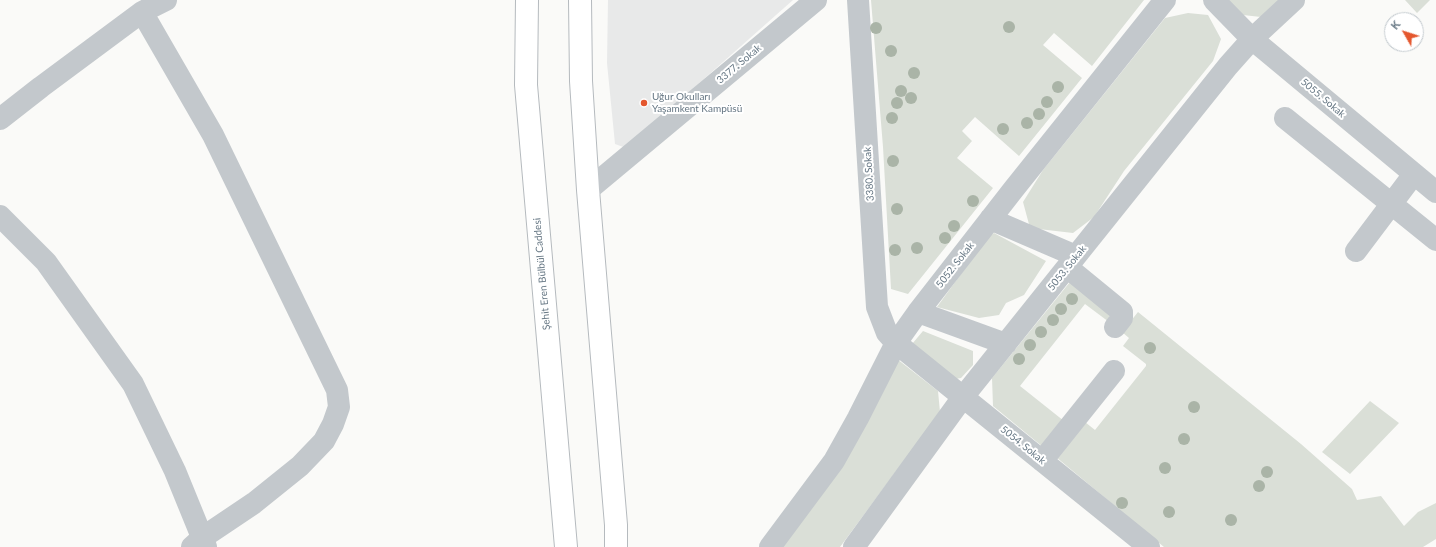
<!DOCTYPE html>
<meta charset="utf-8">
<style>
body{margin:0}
#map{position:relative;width:1436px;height:547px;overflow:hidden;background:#fafaf8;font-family:Lato,sans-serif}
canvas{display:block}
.north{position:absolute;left:1384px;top:12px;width:40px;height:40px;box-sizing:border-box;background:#fff;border:1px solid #c1c8cd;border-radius:50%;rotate:309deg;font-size:11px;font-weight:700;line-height:16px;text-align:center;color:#657683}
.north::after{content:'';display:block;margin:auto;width:14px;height:18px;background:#e4572e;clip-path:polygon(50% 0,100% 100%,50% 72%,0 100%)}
</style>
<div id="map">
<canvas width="1436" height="547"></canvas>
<div class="north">K</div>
</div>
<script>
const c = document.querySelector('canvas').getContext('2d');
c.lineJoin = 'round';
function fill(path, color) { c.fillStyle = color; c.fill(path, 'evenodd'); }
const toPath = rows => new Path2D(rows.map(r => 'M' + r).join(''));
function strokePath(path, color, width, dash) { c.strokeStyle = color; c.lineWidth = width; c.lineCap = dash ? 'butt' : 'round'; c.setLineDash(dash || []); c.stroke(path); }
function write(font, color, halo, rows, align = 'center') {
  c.font = font + ' Lato,sans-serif'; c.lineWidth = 4; c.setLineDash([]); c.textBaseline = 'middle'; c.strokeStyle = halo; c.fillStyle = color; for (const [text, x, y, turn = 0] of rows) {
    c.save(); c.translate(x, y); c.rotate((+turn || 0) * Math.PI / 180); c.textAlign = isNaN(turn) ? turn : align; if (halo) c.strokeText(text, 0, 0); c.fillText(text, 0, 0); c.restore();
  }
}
const built = toPath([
 [608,0,793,0,626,148,615,144,607,63]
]);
const green = toPath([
 [871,0,1144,0,1092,66,1054,33,1043,45,1082,78,1019,156,975,117,962,131,972,141,957,158,993,188,908,294,891,289,883,147],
 [1227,0,1286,0,1261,17,1243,15],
 [1405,0,1430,0,1417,13],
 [1188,13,1208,15,1221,39,1213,61,1124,171,1094,217,1073,233,1030,228,1023,202,1043,170,1165,18],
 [994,233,1046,261,1024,295,1006,303,999,315,979,318,937,307,987,238],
 [1070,282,1110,315,1109,322,1085,304,1020,386,1064,421,1043,447,993,406,992,378],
 [1138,312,1301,444,1352,489,1357,500,1381,496,1404,526,1418,512,1436,503,1436,539,1423,547,1164,547,1056,457,1085,422,1095,430,1146,366,1146,364,1123,346,1129,338,1122,332],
 [923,331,973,351,973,365,961,378,955,379,912,344],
 [897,359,938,391,940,412,840,547,775,547],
 [1370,401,1399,423,1350,474,1322,452]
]);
const minor = toPath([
 [858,0,876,291,877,307,887,333,896,343,1149,547],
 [1214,0,1252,39,1436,192],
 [142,12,213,135,337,390,339,407,333,424,324,441,300,466,254,503,202,538,192,547],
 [1285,118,1436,240],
 [0,119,41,87,142,12,166,0],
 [588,190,816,0],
 [0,216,46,262,133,384,175,471,206,547],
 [990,219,1076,256],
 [1356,251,1414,174],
 [1067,267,1122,312,1122,318,1115,327],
 [918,312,1006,344],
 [1042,461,1114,371],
 [770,547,834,461,858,418,896,343,918,312,1013,190,1165,0],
 [854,547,963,397,1228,66,1252,39,1294,0]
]);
const major = toPath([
 [527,0,526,85,566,547],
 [580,0,581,81,588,190,616,525,616,547]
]);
const trees = [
 [1009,27],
 [876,28],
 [891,51],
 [914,73],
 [1058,87],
 [901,91],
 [911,98],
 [1047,102],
 [897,103],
 [1039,114],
 [892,118],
 [1027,123],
 [1003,129],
 [893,161],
 [973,201],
 [897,209],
 [954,226],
 [945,238],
 [917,248],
 [895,250],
 [1072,299],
 [1061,309],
 [1053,320],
 [1041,332],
 [1030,345],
 [1150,348],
 [1019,359],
 [1194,407],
 [1184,439],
 [1165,468],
 [1267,472],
 [1259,486],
 [1122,503],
 [1169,512],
 [1231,520]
];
const markers = [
 [644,103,4,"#e4572e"]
];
const streetNames = [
 ["3377. Sokak",739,64,-40],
 ["5055. Sokak",1323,98,40],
 ["3380. Sokak",869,174,-93],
 ["5052. Sokak",955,265,-52],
 ["5053. Sokak",1067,268,-51],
 ["Şehit Eren Bülbül Caddesi",542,274,-95],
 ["5054. Sokak",1023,445,39]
];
const poiNames = [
 ["Uğur Okulları",652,97],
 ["Yaşamkent Kampüsü",652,109]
];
fill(built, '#e8e9e9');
fill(green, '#dadfd7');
strokePath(major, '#b5babe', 24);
strokePath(minor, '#c3c8cc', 22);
strokePath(major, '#fff', 22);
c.fillStyle = '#aab4a7';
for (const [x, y] of trees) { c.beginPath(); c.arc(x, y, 6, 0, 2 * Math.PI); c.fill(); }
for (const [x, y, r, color] of markers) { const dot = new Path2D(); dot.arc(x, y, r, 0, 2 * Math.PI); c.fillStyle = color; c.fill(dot); strokePath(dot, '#fff', 1.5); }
write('10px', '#657683', '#fff', streetNames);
write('10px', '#657683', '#fff', poiNames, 'left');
</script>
